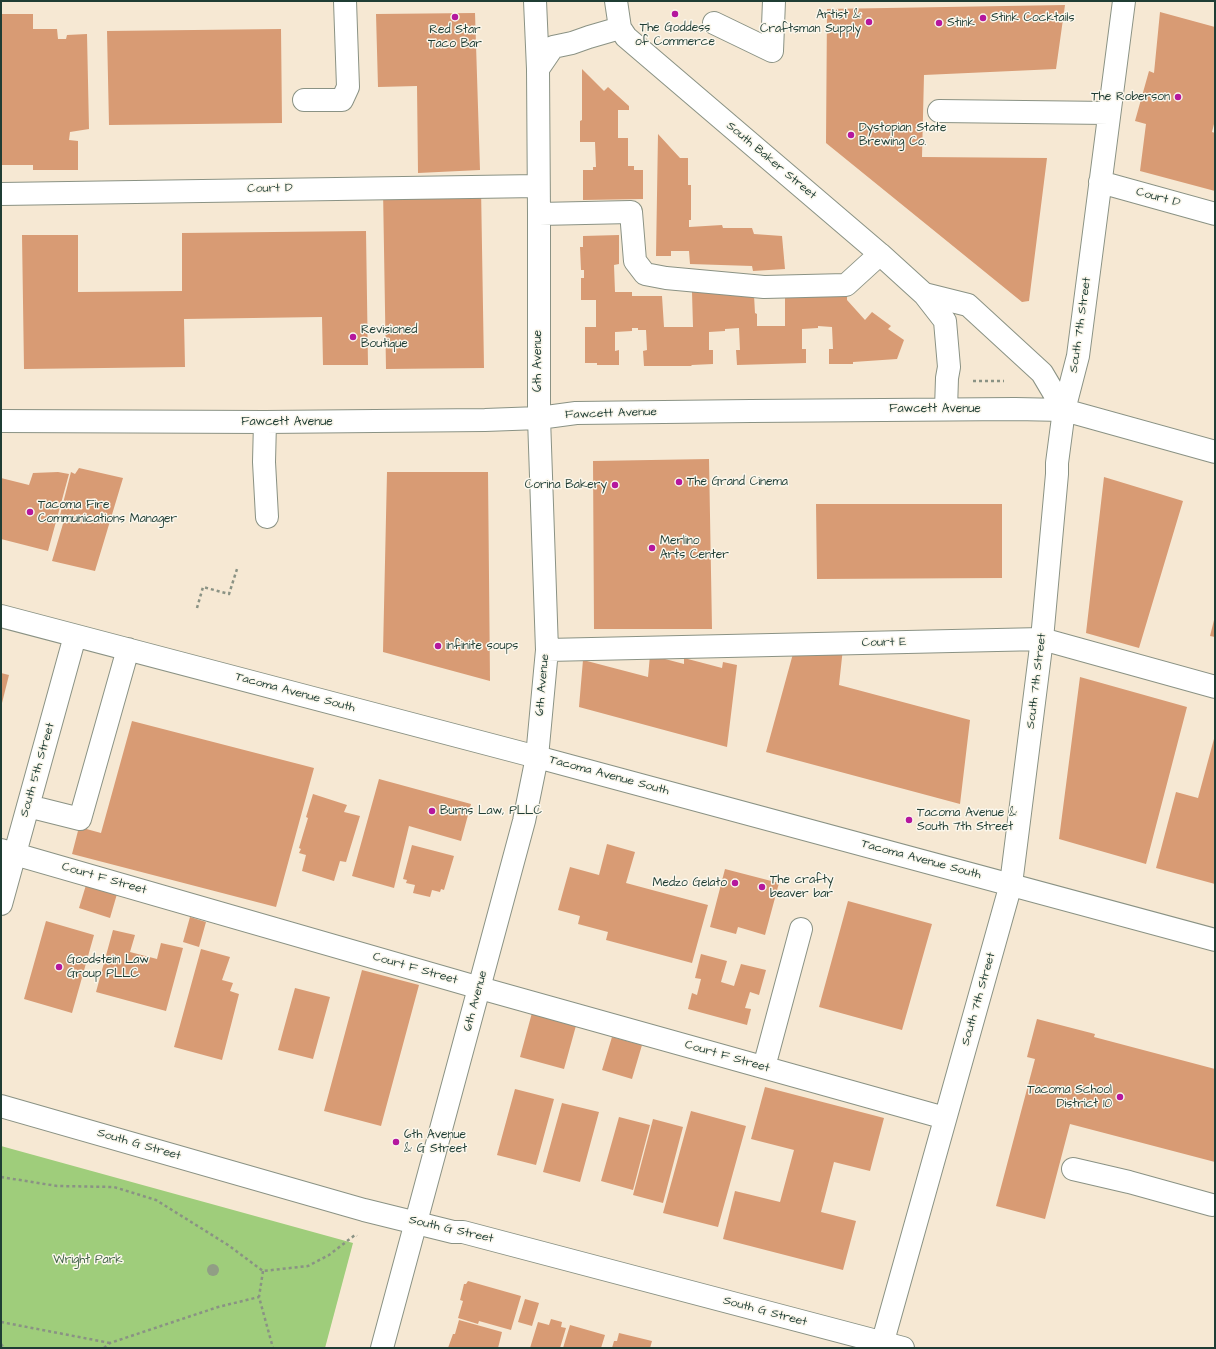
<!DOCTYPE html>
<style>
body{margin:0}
#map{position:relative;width:1216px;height:1349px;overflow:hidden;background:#f6e8d3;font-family:"Architects Daughter",sans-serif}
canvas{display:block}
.frame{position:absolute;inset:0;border:2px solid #1f3d34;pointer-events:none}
</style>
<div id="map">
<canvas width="1216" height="1349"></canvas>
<div class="frame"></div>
</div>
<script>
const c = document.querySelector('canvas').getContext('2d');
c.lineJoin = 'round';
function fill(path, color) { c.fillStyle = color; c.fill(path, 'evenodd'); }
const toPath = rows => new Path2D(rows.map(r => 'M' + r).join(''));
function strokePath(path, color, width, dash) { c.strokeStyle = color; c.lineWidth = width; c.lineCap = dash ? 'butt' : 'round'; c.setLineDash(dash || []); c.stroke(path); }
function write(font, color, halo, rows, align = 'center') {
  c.font = font + ' "Architects Daughter",sans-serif'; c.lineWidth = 3; c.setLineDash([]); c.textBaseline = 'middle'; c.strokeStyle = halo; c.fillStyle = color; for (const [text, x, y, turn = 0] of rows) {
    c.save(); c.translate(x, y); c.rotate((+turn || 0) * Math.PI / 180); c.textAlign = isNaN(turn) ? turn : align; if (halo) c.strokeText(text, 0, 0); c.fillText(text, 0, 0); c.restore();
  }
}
const green = toPath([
 [1,1146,353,1243,325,1348,1,1348]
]);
const building = toPath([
 [1065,5,1056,69,924,75,922,157,1047,158,1029,301,1022,302,826,143,827,9],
 [1160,12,1215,27,1215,120,1212,132,1215,133,1215,191,1140,171,1146,124,1135,121,1149,71,1154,73],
 [475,13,480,170,418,173,417,86,378,87,376,14],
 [1,14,33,14,33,29,57,29,58,39,66,39,67,35,87,34,89,129,70,132,69,140,78,141,78,170,33,170,33,134,33,165,1,165],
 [281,29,282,123,109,125,107,31],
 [582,69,604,91,608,87,629,106,629,110,618,110,618,138,628,138,628,166,634,166,634,170,643,170,643,199,583,200,583,170,593,170,593,167,596,167,595,142,580,142,580,121,582,120],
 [658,134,680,158,688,158,688,185,691,185,691,220,689,220,689,227,722,225,723,228,752,228,754,234,782,236,785,269,753,271,752,266,690,264,689,251,671,251,671,256,656,256],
 [481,187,484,368,386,369,383,189],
 [366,231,368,365,323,365,322,317,184,319,185,367,24,369,22,235,78,235,78,292,182,291,182,233],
 [619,235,619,264,614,265,615,292,632,292,632,296,662,296,664,327,693,327,692,292,726,291,726,295,754,295,755,313,757,314,757,326,785,326,785,290,847,294,847,300,865,320,872,312,891,326,888,329,904,340,897,359,853,362,853,364,829,364,829,349,833,349,832,327,818,326,818,328,802,329,802,349,806,349,806,363,737,365,736,350,740,350,739,328,725,329,725,331,709,332,709,350,713,350,713,364,692,365,691,366,644,366,643,351,647,350,646,330,638,330,638,328,632,328,632,331,615,332,615,351,619,350,619,365,597,365,597,363,585,363,585,327,596,327,596,300,581,300,581,278,584,278,584,270,581,270,580,247,583,247,583,236],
 [709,459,712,629,594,629,593,461],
 [79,468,123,478,95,571,52,561,65,517,60,515,71,472,75,474],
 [58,472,69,474,48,551,1,539,1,478,29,485,33,473],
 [387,472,488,472,490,681,383,652],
 [1104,477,1183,501,1139,648,1086,633],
 [816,504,1002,504,1002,578,817,579],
 [1214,620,1215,620,1215,637,1210,636],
 [843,648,839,685,970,720,960,804,766,752,794,650],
 [650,655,684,664,684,658,722,668,723,662,737,665,727,747,579,707,583,660,648,677],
 [1,673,9,675,2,703,1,702],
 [1080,677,1187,707,1146,864,1059,839],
 [132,721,314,768,276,907,72,854,79,827,101,833],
 [1215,735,1215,884,1156,868,1176,792,1198,798],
 [379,779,471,804,461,841,409,826,394,888,352,876],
 [313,794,347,805,344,812,360,816,346,862,340,861,334,881,302,871,306,855,299,853,301,849,299,848,308,818,306,817],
 [607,844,635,852,626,883,708,905,692,963,606,940,608,932,578,924,580,916,558,910,570,867,599,875],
 [412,845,454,856,444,890,441,889,440,892,432,890,430,897,413,893,415,885,406,883,407,880,403,879],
 [725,869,779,883,765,935,738,927,736,934,710,927],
 [86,885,117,894,110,918,79,908],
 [848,901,932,924,902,1030,819,1007],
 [190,917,206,922,199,947,183,942],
 [46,921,94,935,72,1013,24,999],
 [113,930,135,935,130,952,157,959,161,943,183,948,166,1011,96,992],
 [201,949,230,957,222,980,233,983,230,991,239,994,222,1060,174,1047],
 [701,954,727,961,721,982,734,986,741,964,766,970,759,995,750,992,745,1008,751,1009,747,1025,688,1009,692,993,697,995,701,979,695,978],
 [362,970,419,985,381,1126,324,1111],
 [295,988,330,997,313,1059,278,1050],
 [533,1009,577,1022,564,1069,520,1057],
 [1037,1019,1095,1034,1094,1037,1215,1069,1215,1162,1070,1124,1045,1219,996,1206,1035,1059,1027,1057],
 [612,1037,642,1045,632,1079,602,1070],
 [765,1087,884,1118,870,1171,834,1162,821,1212,856,1221,843,1270,723,1239,735,1191,780,1202,794,1150,751,1139],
 [515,1089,554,1099,536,1165,497,1155],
 [562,1103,599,1112,580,1182,543,1172],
 [691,1111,746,1126,718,1227,663,1213],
 [619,1117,650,1125,633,1190,601,1181],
 [653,1119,683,1127,663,1203,633,1195],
 [468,1281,521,1296,511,1330,479,1321,478,1324,458,1318,463,1301,460,1300,464,1284,466,1284],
 [525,1299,539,1303,532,1326,518,1322],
 [551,1319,562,1322,561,1327,566,1328,560,1348,530,1348,538,1322,549,1325],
 [459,1320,502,1332,498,1348,448,1348,453,1334,455,1334],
 [570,1325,605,1335,601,1348,563,1348],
 [619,1333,652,1341,650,1348,612,1348,614,1341,617,1341]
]);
const path = toPath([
 [973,381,1004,381],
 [197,608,203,587,229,594,237,569],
 [1,1177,57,1186,114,1187,156,1200,228,1245,263,1271,308,1266,329,1255,355,1235,357,1236],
 [263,1271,259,1297,273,1348],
 [1,1322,110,1343],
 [1,1344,4,1348],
 [104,1348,110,1343,218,1307,259,1297]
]);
const minor = toPath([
 [616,1,620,28,626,37,880,254,924,294,945,321,949,367,947,378,946,409],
 [714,23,772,51,774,1],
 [538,69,553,47,572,43,589,37,620,28],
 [304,100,342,100,348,87,345,1],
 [939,111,1109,113],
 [1100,182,1215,214],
 [1,194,538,186],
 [539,214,631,212,635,261,645,274,666,278,764,287,846,285,880,254],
 [924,294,968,305,1042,373,1064,410],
 [1,421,265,422,485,420,539,418,576,413,751,411,1015,409,1064,410,1215,452],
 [265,422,264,462,267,517],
 [1,616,537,757,547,650,539,418,539,214,538,69,535,1],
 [547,650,1042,639,1215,687],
 [28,806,80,819,128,649],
 [1,850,480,988,945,1118],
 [1,904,75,636],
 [764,1067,801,929],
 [1,1106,364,1210,453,1232,463,1232,903,1348],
 [1073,1169,1129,1182,1212,1205],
 [881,1348,1011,884,1042,639,1057,474,1057,463,1064,410,1078,356,1124,1]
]);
const major = toPath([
 [382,1348,524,821,537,757,1215,940]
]);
const trees = [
 [213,1270]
];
const markers = [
 [675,14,4,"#b5179e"],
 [455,17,4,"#b5179e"],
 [983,18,4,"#b5179e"],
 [869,22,4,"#b5179e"],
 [939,23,4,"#b5179e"],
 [1178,97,4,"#b5179e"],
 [851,135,4,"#b5179e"],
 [353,337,4,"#b5179e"],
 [679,482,4,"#b5179e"],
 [615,485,4,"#b5179e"],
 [30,512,4,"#b5179e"],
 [652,548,4,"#b5179e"],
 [438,646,4,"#b5179e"],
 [432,811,4,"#b5179e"],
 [909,820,4,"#b5179e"],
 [735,883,4,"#b5179e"],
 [762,887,4,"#b5179e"],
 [59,967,4,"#b5179e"],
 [1120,1097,4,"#b5179e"],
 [396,1142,4,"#b5179e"]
];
const poiNames = [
 ["Artist &",861,15,"right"],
 ["Craftsman Supply",861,29,"right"],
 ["Stink Cocktails",991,18],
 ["Stink",947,23],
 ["The Goddess",675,28,"center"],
 ["of Commerce",675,42,"center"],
 ["Red Star",455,30,"center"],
 ["Taco Bar",455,44,"center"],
 ["The Roberson",1170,97,"right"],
 ["Dystopian State",859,128],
 ["Brewing Co.",859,142],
 ["Revisioned",361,330],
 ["Boutique",361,344],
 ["The Grand Cinema",687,482],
 ["Corina Bakery",607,485,"right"],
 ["Tacoma Fire",38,505],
 ["Communications Manager",38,519],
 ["Merlino",660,541],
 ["Arts Center",660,555],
 ["infinite soups",446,646],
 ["Burns Law, PLLC",440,811],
 ["Tacoma Avenue &",917,813],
 ["South 7th Street",917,827],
 ["The crafty",770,880],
 ["beaver bar",770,894],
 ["Medzo Gelato",727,883,"right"],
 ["Goodstein Law",67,960],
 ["Group PLLC",67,974],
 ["Tacoma School",1112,1090,"right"],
 ["District 10",1112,1104,"right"],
 ["6th Avenue",404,1135],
 ["& G Street",404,1149]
];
const streetNames = [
 ["South Baker Street",771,161,40],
 ["Court D",270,189,-1],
 ["Court D",1158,198,15],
 ["South 7th Street",1081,325,-82],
 ["6th Avenue",538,361,-90],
 ["Fawcett Avenue",935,409],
 ["Fawcett Avenue",611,414,-2],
 ["Fawcett Avenue",287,422],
 ["Court E",884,643,-1],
 ["South 7th Street",1037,681,-83],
 ["6th Avenue",543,685,-85],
 ["Tacoma Avenue South",295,693,15],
 ["South 5th Street",38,770,-74],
 ["Tacoma Avenue South",609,776,15],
 ["Tacoma Avenue South",921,860,15],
 ["Court F Street",104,879,16],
 ["Court F Street",415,969,16],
 ["South 7th Street",979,999,-74],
 ["6th Avenue",476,1001,-75],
 ["Court F Street",727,1057,16],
 ["South G Street",139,1145,16],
 ["South G Street",451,1230,13],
 ["South G Street",765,1312,15]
];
const parkNames = [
 ["Wright Park",88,1260]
];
fill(green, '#9fcd7b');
fill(building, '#d89b74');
strokePath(minor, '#8a9284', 24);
strokePath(major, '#8a9284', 24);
strokePath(path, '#8a9284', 2.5, [3, 3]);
strokePath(minor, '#fff', 22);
strokePath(major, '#fff', 22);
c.fillStyle = '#919e85';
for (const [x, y] of trees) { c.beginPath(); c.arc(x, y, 6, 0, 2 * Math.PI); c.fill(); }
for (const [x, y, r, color] of markers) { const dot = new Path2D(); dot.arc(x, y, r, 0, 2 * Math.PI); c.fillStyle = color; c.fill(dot); strokePath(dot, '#fbf7ec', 1.5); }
write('12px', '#1f3d34', '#fbf7ec', poiNames, 'left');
write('12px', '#1f3d34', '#fbf7ec', streetNames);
write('12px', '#3f6146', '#fbf7ec', parkNames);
</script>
